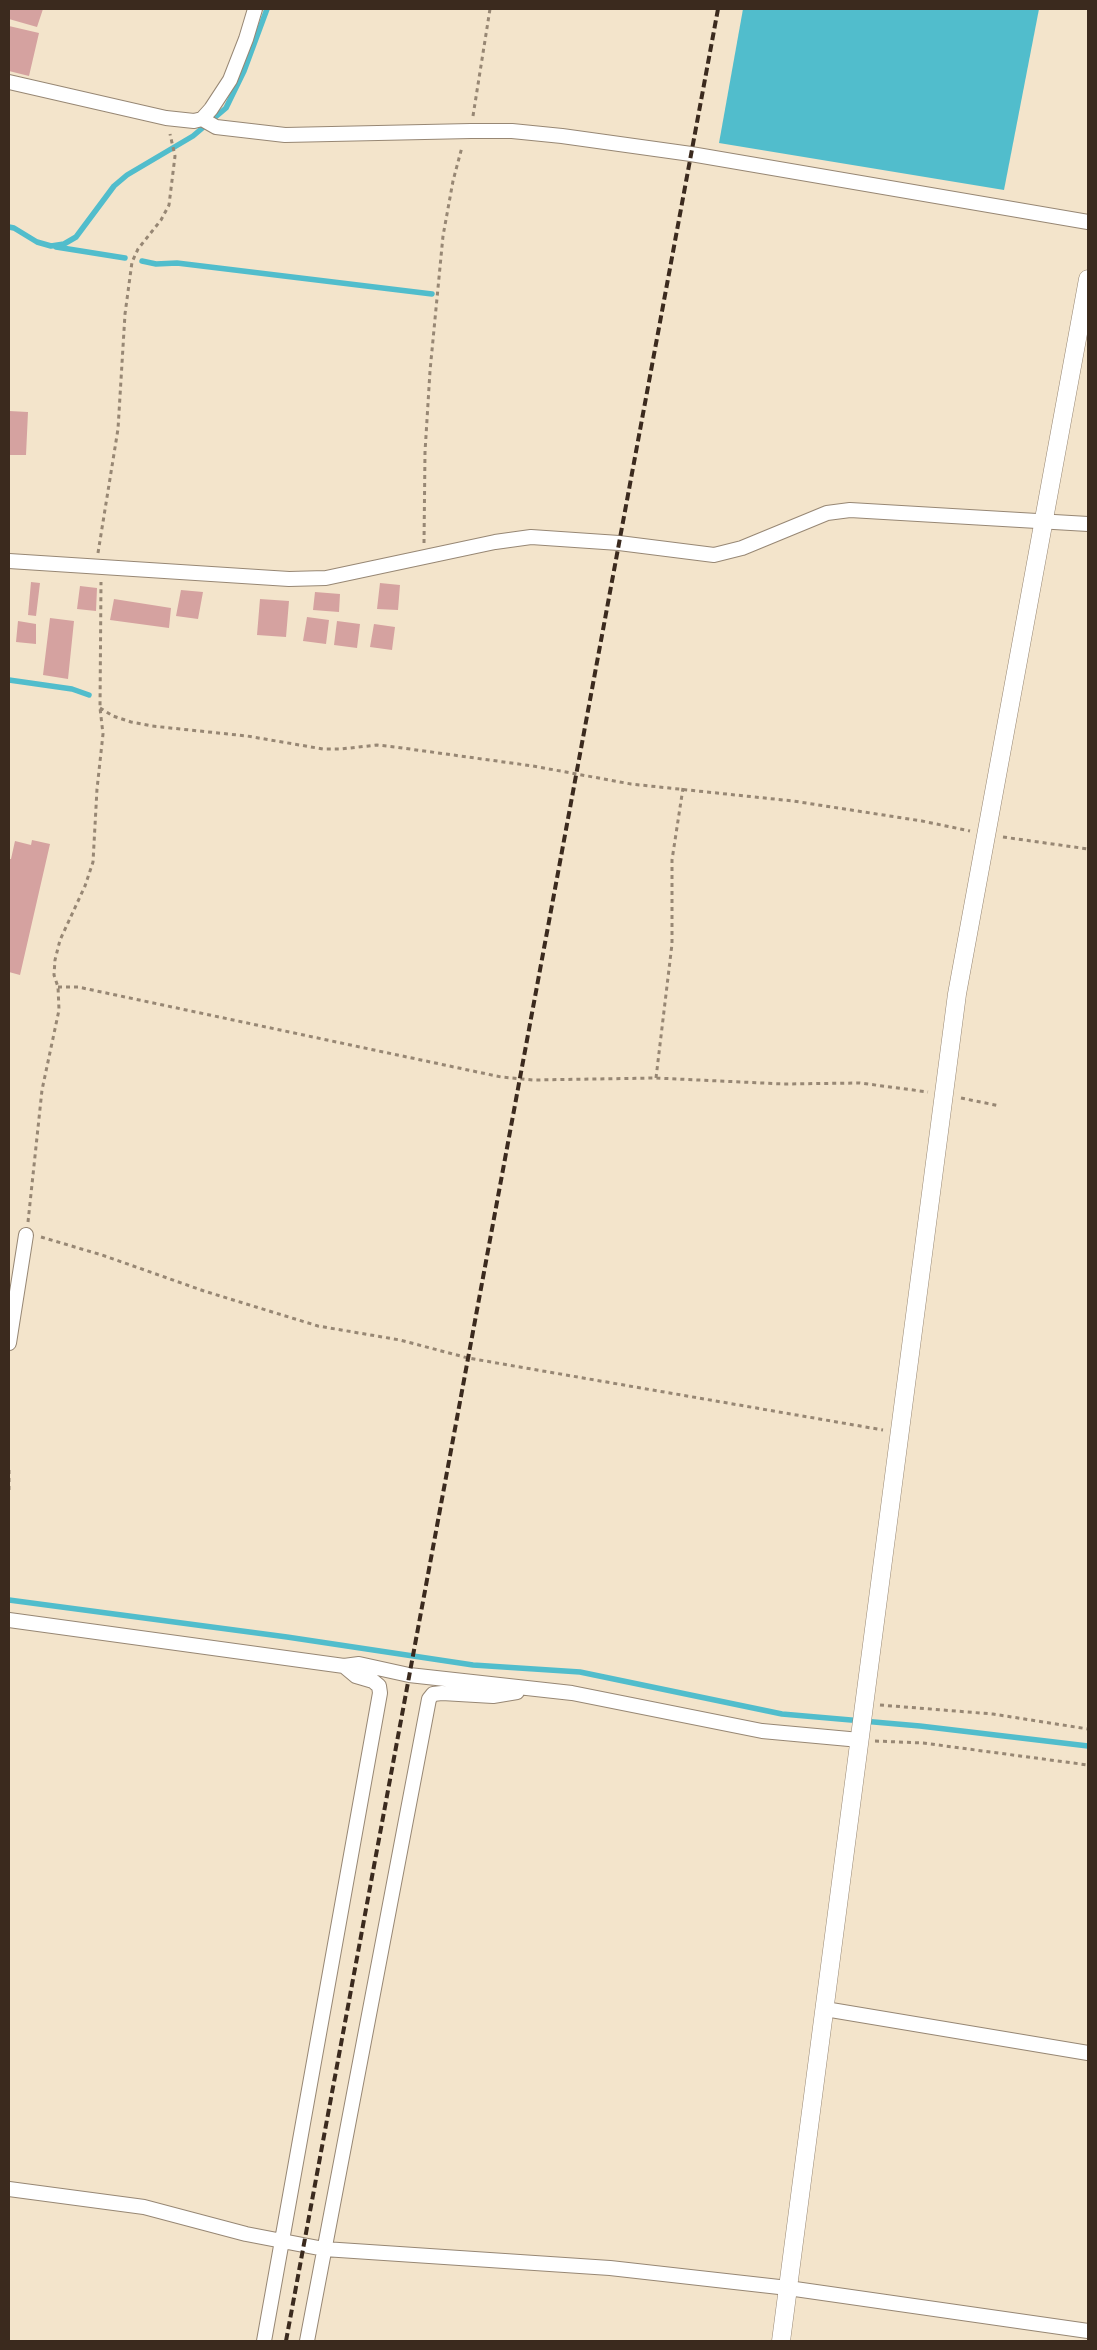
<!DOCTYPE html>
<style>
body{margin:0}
#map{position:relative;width:1097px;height:2350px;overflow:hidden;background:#f3e4cb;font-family:Dekko,sans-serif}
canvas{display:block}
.frame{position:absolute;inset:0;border:10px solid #3b2a1e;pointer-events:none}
</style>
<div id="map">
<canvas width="1097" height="2350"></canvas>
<div class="frame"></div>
</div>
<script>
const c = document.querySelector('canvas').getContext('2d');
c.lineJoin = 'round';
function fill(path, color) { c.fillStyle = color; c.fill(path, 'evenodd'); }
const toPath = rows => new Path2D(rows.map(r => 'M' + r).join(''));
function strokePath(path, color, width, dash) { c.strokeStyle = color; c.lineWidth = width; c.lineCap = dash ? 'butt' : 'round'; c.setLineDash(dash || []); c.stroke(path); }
const water = toPath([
 [743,9,1039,9,1004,190,719,143]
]);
const stream = toPath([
 [9,227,14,228,37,242,51,246,64,244,76,237,114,186,127,175,193,136,226,108,244,71,267,9],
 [56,247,125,258],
 [142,261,156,264,177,263,432,294],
 [9,680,72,689,89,695],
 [9,1600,287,1637,473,1665,580,1672,782,1714,920,1726,1088,1746]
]);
const building = toPath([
 [9,9,43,9,37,27,9,19],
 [9,26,39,33,29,76,9,71],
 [9,411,28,412,26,455,9,455],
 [31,582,40,583,36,616,28,615],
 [380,583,400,585,398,610,377,609],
 [80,586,97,588,96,611,77,609],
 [181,590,203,592,198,619,176,616],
 [315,592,340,594,339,612,313,610],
 [114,599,171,608,169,628,110,620],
 [260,599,289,601,286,637,257,635],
 [307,617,329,620,326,644,303,641],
 [50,618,74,621,68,679,43,675],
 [18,621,36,624,36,644,16,642],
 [337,621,360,624,357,648,334,645],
 [374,624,395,627,392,650,370,647],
 [32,840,50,844,20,975,9,972,9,859,11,859,15,841,31,845]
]);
const path = toPath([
 [473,116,490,9],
 [424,543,425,452,430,371,443,236,453,181,462,147],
 [98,553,118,429,125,314,132,262,138,249,161,220,169,205,175,156,170,134],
 [100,708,113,716,131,722,152,726,247,736,323,749,341,749,377,745,395,747,533,766,631,784,793,801,922,821,970,831],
 [1003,837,1088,849],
 [58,987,78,987,501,1077,533,1080,656,1078,783,1084,860,1083,928,1092],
 [656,1078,672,944,672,860,683,788],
 [961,1098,1000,1106],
 [28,1222,42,1090,59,1010,58,987,54,975,55,960,60,940,85,886,93,862,97,789,103,734,100,708,101,582],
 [41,1237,102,1255,204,1291,318,1326,400,1340,468,1358,883,1430],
 [9,1470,9,1492],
 [880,1705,993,1714,1088,1729],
 [875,1741,923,1743,1088,1765]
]);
const minor = toPath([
 [9,82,166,118,194,121,202,119,211,109,230,80,246,39,255,9],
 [202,119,216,127,285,135,471,131,512,131,562,136,691,154,1088,222],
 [9,561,289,579,326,578,495,542,531,537,619,543,714,555,742,548,827,513,850,510,1088,524],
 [9,1343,26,1235],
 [9,1620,344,1666,359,1664,409,1675,572,1693,762,1731,860,1740],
 [825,2009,1088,2053],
 [9,2189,144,2207,246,2234,324,2249,610,2268,788,2288,1088,2331],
 [264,2341,380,1693,379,1686,373,1681,356,1676,344,1666],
 [307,2341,429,1699,433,1694,442,1693,493,1696,517,1692]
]);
const tertiary = toPath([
 [781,2341,957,994,1088,279]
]);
const rail = toPath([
 [286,2341,718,9]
]);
fill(water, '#51bdcc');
strokePath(stream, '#51bdcc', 5.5);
fill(building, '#d5a2a0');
strokePath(minor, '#978774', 16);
strokePath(tertiary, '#978774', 19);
strokePath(path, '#978774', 3, [4, 4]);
strokePath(minor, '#fff', 14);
strokePath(tertiary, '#fff', 18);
strokePath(rail, '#3b2a1e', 4, [8, 4]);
</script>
